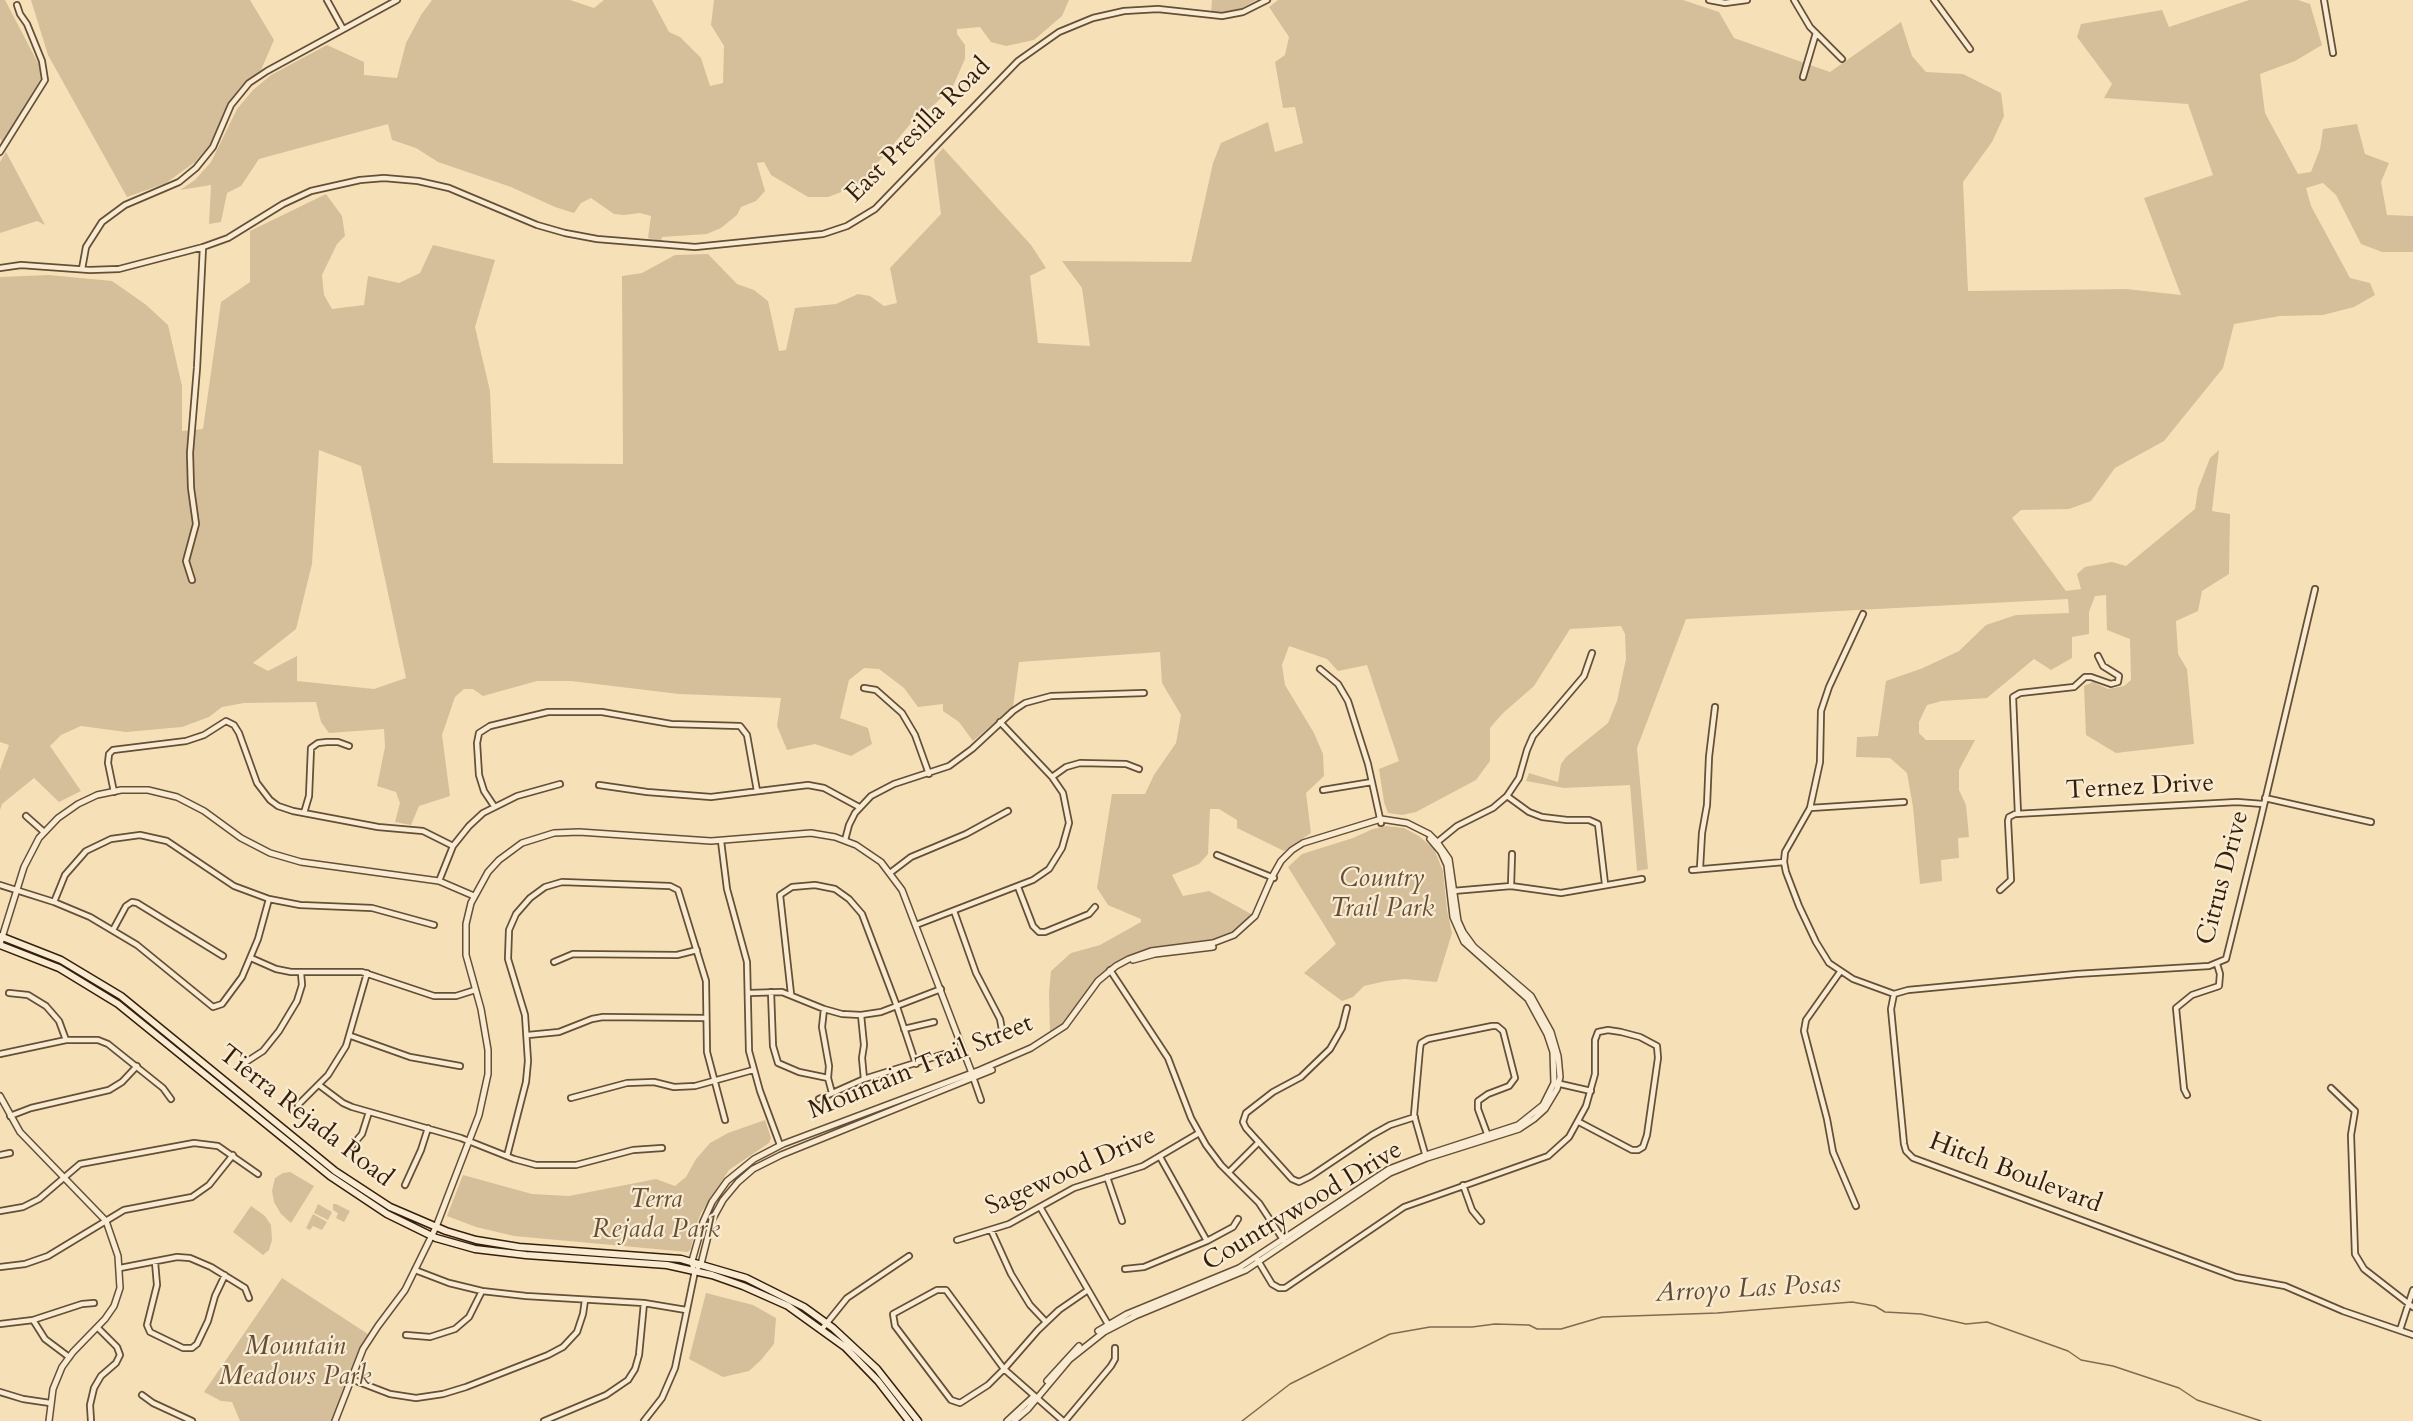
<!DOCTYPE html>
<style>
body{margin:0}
canvas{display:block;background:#f6e0b8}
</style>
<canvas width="2413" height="1421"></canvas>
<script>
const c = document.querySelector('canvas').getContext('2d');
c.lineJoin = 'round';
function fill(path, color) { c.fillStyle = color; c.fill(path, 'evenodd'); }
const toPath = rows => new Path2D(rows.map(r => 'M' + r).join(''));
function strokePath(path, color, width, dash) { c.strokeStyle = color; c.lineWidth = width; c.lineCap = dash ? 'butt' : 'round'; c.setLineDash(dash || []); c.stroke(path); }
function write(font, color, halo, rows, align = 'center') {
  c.font = font + ' Cardo,serif'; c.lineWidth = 4.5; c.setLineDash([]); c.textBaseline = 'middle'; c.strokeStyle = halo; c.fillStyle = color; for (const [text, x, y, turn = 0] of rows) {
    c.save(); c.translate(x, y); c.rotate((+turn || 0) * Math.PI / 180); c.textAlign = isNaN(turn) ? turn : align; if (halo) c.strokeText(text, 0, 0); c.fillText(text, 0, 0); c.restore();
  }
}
const green = toPath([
 [0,0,5,0,39,65,41,79,2,142,0,138],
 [31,0,250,0,274,40,261,70,240,87,224,112,210,145,195,162,166,183,127,197,48,55],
 [432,0,570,0,594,8,604,0,652,0,669,32,680,37,701,58,710,86,723,83,724,46,711,25,714,0,1069,0,1062,16,1034,40,1006,46,991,42,980,27,957,29,957,34,965,45,965,59,953,86,935,104,912,122,865,178,852,188,828,197,808,197,771,175,764,162,757,163,765,191,756,201,741,207,737,215,721,228,707,234,662,237,661,241,648,238,651,216,640,213,624,215,614,214,591,198,581,203,574,213,555,207,511,187,438,162,416,148,392,140,388,124,259,159,241,186,227,193,221,222,209,224,211,185,180,190,195,180,211,162,237,109,253,90,271,75,327,45,364,62,364,75,397,78,406,43,421,15],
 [1212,0,1256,0,1240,9,1211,14],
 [1278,0,1683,0,1719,12,1734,38,1830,72,1901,22,1912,56,1926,72,1963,74,2001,93,2004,116,1992,142,1963,182,1968,291,2126,289,2181,295,2144,198,2213,175,2188,104,2104,98,2112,84,2077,37,2081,24,2162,10,2169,27,2249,0,2298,0,2310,4,2322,45,2295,61,2260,74,2265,113,2298,174,2311,172,2320,149,2323,129,2357,124,2365,154,2389,163,2381,182,2387,215,2413,216,2413,252,2382,252,2361,244,2336,195,2323,183,2306,188,2311,206,2350,278,2370,283,2375,295,2354,307,2323,315,2280,316,2234,324,2223,368,2164,441,2115,468,2091,501,2069,509,2021,510,2012,518,2066,591,2081,589,2077,574,2085,567,2112,562,2126,566,2195,509,2198,489,2210,458,2219,450,2212,511,2230,514,2229,574,2202,591,2198,611,2176,621,2178,654,2187,669,2194,744,2116,753,2086,735,2084,686,2093,682,2108,689,2124,686,2131,680,2130,639,2107,630,2106,595,2095,596,2089,612,2089,634,2072,637,2072,658,2051,670,2034,659,1987,698,1942,701,1927,705,1919,722,1919,733,1926,740,1975,740,1959,770,1959,790,1966,805,1969,837,1958,838,1959,858,1941,860,1942,881,1920,884,1913,807,1907,773,1890,758,1856,757,1857,737,1878,736,1886,681,1923,668,1959,651,1986,625,2016,615,2069,613,2068,599,1686,619,1637,748,1648,869,1637,871,1630,785,1564,788,1526,781,1529,773,1558,782,1561,764,1566,757,1608,723,1617,701,1626,659,1625,634,1621,626,1570,629,1534,686,1502,714,1490,728,1490,761,1476,780,1416,812,1402,815,1388,813,1384,802,1379,769,1399,761,1367,665,1338,671,1327,659,1289,646,1282,665,1285,685,1314,733,1323,754,1324,776,1306,793,1311,833,1284,851,1237,828,1237,820,1219,809,1210,809,1208,854,1199,864,1172,875,1183,896,1209,891,1255,916,1225,940,1151,951,1110,970,1070,1020,1050,1038,1049,992,1051,971,1071,953,1100,945,1141,922,1141,919,1108,905,1097,888,1112,794,1145,794,1154,775,1176,743,1181,715,1162,683,1160,652,1019,662,1013,707,973,741,959,722,943,711,943,704,918,707,904,688,879,669,864,668,849,680,840,718,868,728,872,744,851,756,815,744,787,750,777,726,781,698,679,694,571,681,537,681,483,696,473,689,464,689,455,697,442,735,450,796,419,806,411,825,395,822,400,803,396,792,377,786,385,747,384,729,329,733,321,722,316,702,244,703,222,707,209,717,182,727,126,732,81,726,61,735,50,746,81,791,59,802,34,778,2,804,0,810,0,770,9,745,0,742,0,277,49,275,112,281,145,304,168,325,182,386,182,431,203,429,221,302,250,282,250,231,326,194,342,216,345,236,337,244,322,275,324,295,332,309,364,305,368,276,399,283,420,273,433,245,495,260,475,327,490,391,493,463,623,464,622,276,642,273,675,255,708,254,737,284,754,290,768,301,779,351,786,350,795,308,836,304,858,294,870,296,884,306,897,303,890,268,941,214,934,159,943,148,1031,245,1046,268,1030,276,1038,343,1090,346,1082,288,1062,261,1191,262,1213,163,1221,143,1268,122,1275,152,1303,143,1295,107,1283,108,1275,62,1285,55,1289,37,1269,7],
 [319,450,361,466,406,678,374,689,297,681,297,656,268,671,253,663,296,629,312,564],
 [6,152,45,225,37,221,0,233,0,162],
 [1386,826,1404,828,1419,836,1434,849,1443,871,1447,910,1452,933,1437,982,1405,979,1386,981,1364,986,1353,997,1342,1001,1304,973,1336,944,1288,867,1302,854,1353,838,1373,829],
 [765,1120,771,1138,769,1143,729,1170,701,1213,695,1228,691,1249,688,1252,514,1236,476,1227,447,1216,463,1175,532,1194,569,1196,656,1179,675,1186,686,1177,696,1159,710,1143,728,1133],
 [290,1172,314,1186,291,1223,281,1214,274,1202,272,1191,275,1178,283,1173],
 [318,1204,332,1212,328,1220,314,1213],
 [333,1204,336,1204,350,1211,344,1222,336,1218,338,1213,333,1210],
 [251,1206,265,1216,271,1225,272,1240,269,1250,263,1255,233,1232],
 [313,1214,327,1222,322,1230,313,1226,310,1230,306,1228],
 [282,1278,371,1336,335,1421,240,1421,232,1402,221,1401,204,1392],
 [706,1293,753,1305,776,1318,774,1344,761,1360,749,1371,723,1377,689,1359]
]);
const stream = toPath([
 [1242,1421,1290,1384,1390,1334,1430,1327,1472,1327,1495,1324,1529,1325,1537,1329,1561,1329,1602,1317,1717,1313,1852,1302,1875,1306,1885,1312,1921,1314,1966,1324,1987,1322,2068,1351,2081,1360,2113,1366,2179,1388,2197,1400,2261,1421]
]);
const minor = toPath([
 [327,0,343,29],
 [1709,0,1725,3,1747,0],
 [1794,0,1810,27,1842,59],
 [1934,0,1970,49],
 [2324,0,2333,53],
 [1803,77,1816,33],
 [0,152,45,80,42,61,27,24,20,14,17,5],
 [0,268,21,265,90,270,119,269,203,247,228,238,283,204,311,191,360,180,384,178,418,181,449,188,537,225,565,233,597,239,695,247,823,234,847,226,875,209,1018,61,1059,32,1093,18,1124,11,1158,9,1222,16,1243,12,1267,0],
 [82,269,86,247,102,222,125,205,179,182,196,168,213,147,231,105,249,83,267,71,397,0],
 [192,580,186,561,196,524,191,488,190,453,197,368,203,247],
 [1863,614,1829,687,1821,711,1820,762,1810,808,1785,852,1784,862,1786,872,1799,906,1816,942,1829,963,1853,979,1894,994],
 [1320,669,1338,684,1348,701,1368,764,1381,823],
 [864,688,876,690,902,713,915,735,929,774],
 [1052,777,1066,767,1080,763,1126,764,1139,769],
 [599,785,647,792,711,797,808,785,824,788,859,807],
 [1323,790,1372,782],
 [114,792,108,763,109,754,113,750,186,741,204,735,226,721,234,725,239,733,257,783,270,800,278,806,293,811,378,827,423,831,453,846],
 [1507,796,1529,812,1542,817,1567,820,1589,820,1598,824,1605,884],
 [2265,798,2371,822],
 [494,806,484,791,479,775,477,743,479,733,490,726,548,712,602,712,671,724,740,726,747,735,757,791],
 [1810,808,1904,802],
 [304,813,309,796,311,748,318,743,327,742,338,742,349,746],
 [2018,814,2013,697,2020,693,2074,687,2085,677,2091,677,2111,684,2118,682,2119,676,2103,666,2098,656],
 [26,816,44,832],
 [845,840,849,825,855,813,871,796,894,784,949,766,972,749,1013,711,1025,703,1051,696,1144,693],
 [721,841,727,889,747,962,749,1051,760,1091,780,1145],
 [1435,844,1457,826,1493,808,1507,796,1519,778,1527,750,1533,736,1584,676,1592,653],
 [1217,855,1274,878],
 [1700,868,1702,833,1707,805,1709,757,1715,707],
 [1692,870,1784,862],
 [890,873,911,857,966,834,1008,811],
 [439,881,453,846,469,826,483,813,517,796,560,784],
 [0,885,54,902,90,917,137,945,213,1007,222,1004,242,977,258,939,269,899],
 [1511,886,1512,854],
 [1018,887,1033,926,1039,932,1045,932,1089,914,1095,907],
 [2000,890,2011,880,2008,821,2009,817,2015,814,2237,802,2263,804],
 [1453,891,1511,886,1561,893,1642,879],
 [54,902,65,875,86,851,111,839,140,835,167,841,234,886,269,899,300,905,372,908,434,925],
 [954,911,976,973,1000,1019,1002,1030],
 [916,925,1033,880,1049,869,1062,848,1069,823,1063,793,1052,777,1000,722],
 [113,930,126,906,132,902,137,903,223,956],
 [251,958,276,969,291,972,362,972,434,996,456,996,475,990],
 [554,962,573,954,677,955,697,950],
 [1110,970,1168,1058,1191,1118,1206,1145,1221,1165,1259,1203,1284,1241],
 [1840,972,1806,1020,1804,1031,1827,1119,1833,1152,1856,1206],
 [771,992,773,1046,778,1063,799,1072,828,1078],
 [9,993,28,995,46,1006,59,1021,66,1040],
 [749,993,782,992,824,1009,842,1014,861,1015,881,1012,941,989],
 [791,994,780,895,792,887,815,885,835,889,849,899,862,914,895,1001,916,1064],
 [1894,994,1908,990,2076,974,2209,966,2226,959,2260,822,2315,589],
 [1894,994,1891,1009,1904,1144,1906,1151,1913,1158,2236,1277,2285,1286,2343,1311,2413,1335],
 [1347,1008,1342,1028,1330,1049,1301,1077,1273,1092,1246,1113,1243,1122,1246,1128,1292,1179,1299,1182,1311,1176,1372,1135,1390,1125,1415,1117],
 [824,1009,822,1027,829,1066,828,1078,832,1093],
 [861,1015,864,1045,862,1058,864,1079],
 [904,1029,934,1022],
 [528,1035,559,1032,592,1019,603,1017,706,1018],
 [351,1036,410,1057,460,1066],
 [0,1054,66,1040,98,1040,108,1044,163,1088,171,1099],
 [243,1064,263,1051,279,1031,297,1001,302,985,301,973],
 [973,1077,981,1100],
 [1556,1083,1591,1091],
 [319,1085,343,1103,352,1107,461,1138,514,1159,536,1165,576,1165,633,1150,662,1148],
 [2331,1088,2355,1111,2351,1135,2355,1254,2364,1269,2413,1307],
 [2187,1095,2184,1089,2176,1008,2192,995,2219,986,2220,974,2217,964],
 [571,1098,627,1083,654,1082,674,1087,695,1086,753,1070],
 [819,1099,864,1079,944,1054],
 [298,1105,328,1075,346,1046,367,973],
 [10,1116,31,1108,109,1090,122,1082,137,1066],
 [351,1147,362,1134,369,1112],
 [0,1155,10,1153],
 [507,1156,526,1082,528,1061,525,1015,508,959,509,930,516,914,530,898,545,887,562,882,670,886,678,890,706,981,707,1052,725,1120],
 [1160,1157,1207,1241],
 [1426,1157,1414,1115,1420,1048,1421,1043,1428,1039,1492,1026,1497,1026,1503,1031,1515,1078,1509,1086,1488,1094,1478,1101,1478,1109,1488,1136],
 [1229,1172,1259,1142],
 [1107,1177,1122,1221],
 [405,1185,421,1150,428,1128],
 [1463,1185,1472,1210,1481,1221],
 [1040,1207,1109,1326],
 [0,1211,23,1207,39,1199,80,1164,194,1143,218,1146,258,1174],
 [991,1230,1011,1274,1030,1305,1046,1322],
 [957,1240,1009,1224,1074,1188,1143,1166,1199,1133],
 [1257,1259,1272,1284,1279,1288,1285,1288,1404,1207,1548,1156,1569,1137,1586,1106,1595,1074,1595,1040,1598,1032,1608,1030,1621,1032,1640,1037,1657,1046,1658,1058,1647,1135,1643,1147,1638,1150,1632,1150,1579,1122],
 [155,1262,157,1285,147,1325,150,1332,183,1348,192,1348,197,1344,208,1321,215,1296,225,1275],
 [0,1267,25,1264,48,1256,124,1210,192,1197,209,1185,233,1155],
 [120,1268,177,1257,190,1258,211,1267,245,1288,249,1298],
 [1125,1269,1144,1267,1207,1241,1233,1227,1238,1219],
 [415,1270,449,1283,482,1291,526,1296,644,1303,686,1310],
 [33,1320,45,1339,69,1357],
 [0,1324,33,1320,82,1304,94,1303],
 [822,1329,847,1298,909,1256],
 [2400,1330,2413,1290],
 [406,1335,430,1337,455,1329,469,1317,482,1291],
 [351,1379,390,1394,416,1398,443,1394,466,1387,548,1355,563,1347,577,1332,583,1314,585,1300],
 [0,1392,23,1399,50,1403],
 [142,1395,153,1403,192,1421],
 [91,1421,90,1405,94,1388,101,1376,116,1363,120,1355,117,1347,98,1328],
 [544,1421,606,1395,628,1380,635,1369,639,1355,644,1303],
 [644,1421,662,1398,675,1368,695,1271],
 [1063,1421,1004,1369,946,1290,937,1290,893,1314,895,1326,951,1400,960,1403,988,1385,1004,1369,1038,1330,1059,1310,1088,1290],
 [1065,1421,1111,1366,1115,1359,1115,1348]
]);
const tertiary = toPath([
 [0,944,24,867,39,838,58,818,78,804,97,795,121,790,148,790,177,797,204,811,241,838,270,853,301,862,439,881,474,896],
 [1133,960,1155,954,1213,947],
 [0,1096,20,1132,106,1221,118,1256,120,1288,114,1306,105,1319,73,1352,62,1367,53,1389,49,1421],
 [693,1266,692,1261,703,1222,712,1202,727,1181,754,1159,783,1144,980,1070,1031,1048,1065,1026,1098,981,1116,966,1129,959,1151,951,1213,943,1234,935,1255,916,1272,877,1281,861,1292,850,1303,843,1381,819,1407,823,1429,834,1437,842,1449,859,1458,921,1463,932,1474,947,1531,996,1551,1032,1558,1056,1560,1077,1557,1089,1545,1109,1534,1119,1519,1129,1427,1158,1390,1173,1246,1270,1135,1316,1104,1332,1070,1359,1028,1409,1014,1421],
 [698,1267,701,1264,712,1220,723,1200,738,1182,753,1169,781,1155,992,1070],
 [1098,1331,1127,1314,1239,1268,1389,1169,1426,1155,1518,1125,1543,1105,1554,1083,1553,1052,1547,1034,1528,999,1464,942,1453,917,1447,865,1441,852,1430,839],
 [1047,1381,1079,1346],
 [335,1421,363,1349,378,1326,405,1290,436,1227,479,1115,488,1074,488,1050,481,1009,466,955,466,924,471,903,488,872,499,860,522,843,554,833,579,832,711,841,811,833,835,837,856,845,881,862,902,890,973,1076],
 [1007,1421,1033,1397]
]);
const secondary = toPath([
 [0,936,61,960,121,996,335,1171,390,1207,446,1231,476,1240,519,1247,681,1259,746,1278,804,1307,833,1328,877,1369,918,1421],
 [0,945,59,968,118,1004,330,1176,387,1214,436,1238,475,1249,526,1255,667,1265,712,1275,743,1286,788,1306,845,1347,878,1381,909,1421]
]);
const streetNames = [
 ["East Presilla Road",919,131,-45],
 ["Ternez Drive",2140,788,-3],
 ["Citrus Drive",2224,878,-75],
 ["Mountain Trail Street",921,1068,-22],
 ["Tierra Rejada Road",305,1117,38],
 ["Sagewood Drive",1071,1172,-24],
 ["Hitch Boulevard",2015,1174,21],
 ["Countrywood Drive",1303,1207,-31]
];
const parkNames = [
 ["Country",1382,880],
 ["Trail Park",1382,910],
 ["Terra",656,1201],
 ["Rejada Park",656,1231],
 ["Mountain",295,1348],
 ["Meadows Park",295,1378]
];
const waterNames = [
 ["Arroyo Las Posas",1748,1290,-3]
];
fill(green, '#d5bf9b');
strokePath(stream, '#816b50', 1.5);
strokePath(minor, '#654f37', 8);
strokePath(tertiary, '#654f37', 8);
strokePath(secondary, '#351f0c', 9);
strokePath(minor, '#f9ebd1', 4.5);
strokePath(tertiary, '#f9ebd1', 5);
strokePath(secondary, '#f9ebd1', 6);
write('26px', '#351f0c', '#f9ebd1', streetNames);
write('italic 26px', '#654f37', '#f9ebd1', parkNames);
write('italic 27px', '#614b34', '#f9ebd1', waterNames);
</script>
